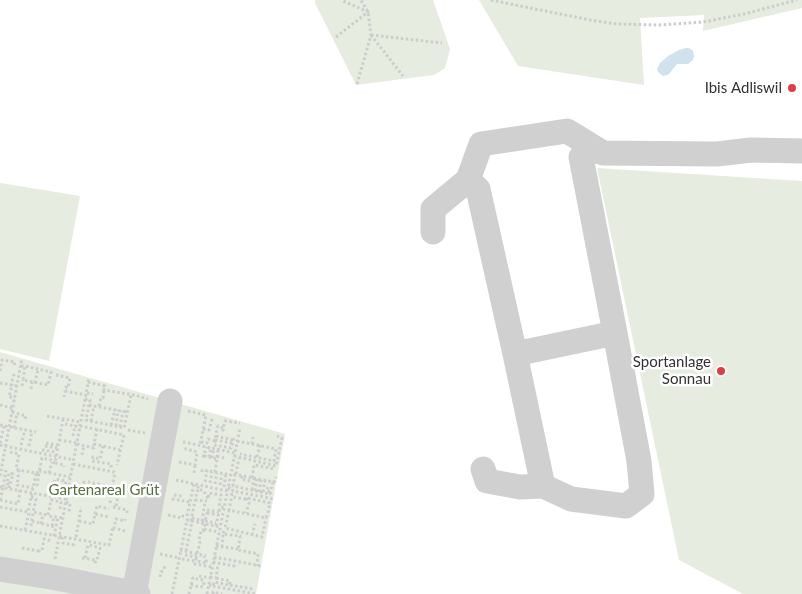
<!DOCTYPE html>
<meta charset="utf-8">
<style>
body{margin:0}
canvas{display:block;background:#fff}
</style>
<canvas width="802" height="594"></canvas>
<script>
const c = document.querySelector('canvas').getContext('2d');
c.lineJoin = 'round';
function fill(path, color) { c.fillStyle = color; c.fill(path, 'evenodd'); }
const toPath = rows => new Path2D(rows.map(r => 'M' + r).join(''));
function strokePath(path, color, width, dash) { c.strokeStyle = color; c.lineWidth = width; c.lineCap = dash ? 'butt' : 'round'; c.setLineDash(dash || []); c.stroke(path); }
function write(font, color, halo, rows, align = 'center') {
  c.font = font + ' Lato,sans-serif'; c.lineWidth = 5; c.setLineDash([]); c.textBaseline = 'middle'; c.strokeStyle = halo; c.fillStyle = color; for (const [text, x, y, turn = 0] of rows) {
    c.save(); c.translate(x, y); c.rotate((+turn || 0) * Math.PI / 180); c.textAlign = isNaN(turn) ? turn : align; if (halo) c.strokeText(text, 0, 0); c.fillText(text, 0, 0); c.restore();
  }
}
const green = toPath([
 [315,0,433,0,450,49,445,68,434,75,356,85,315,3],
 [479,0,802,0,802,8,703,31,704,15,640,18,644,85,518,66],
 [597,168,802,181,802,594,743,594,679,560],
 [0,183,80,196,49,361,0,349],
 [0,352,285,434,256,594,0,594]
]);
const water = toPath([
 [686,48,689,48,693,51,694,56,693,60,688,64,677,64,669,74,667,75,663,76,658,72,657,69,660,63,668,56,679,50]
]);
const path = toPath([
 [491,0,590,20,617,24,659,25,703,22,744,14,797,0],
 [371,35,442,43],
 [371,35,403,76],
 [336,37,368,12,341,0],
 [357,84,371,35,368,12,361,0],
 [21,366,25,366,51,372,48,385,23,380,25,366],
 [0,371,2,360,15,362,14,365],
 [14,374,11,385,17,386],
 [56,375,70,378,68,388,66,387,64,397],
 [88,382,105,386,104,390,134,395,148,399],
 [0,383,12,385,9,397,15,398],
 [35,383,38,369],
 [22,386,23,380],
 [31,389,32,382],
 [65,391,86,395],
 [87,393,93,394],
 [85,399,90,400,86,420,124,428,131,395],
 [0,405,13,408],
 [89,405,127,412],
 [99,406,101,398,103,398,104,390],
 [188,411,206,415,200,445],
 [12,412,26,416,25,419],
 [47,416,81,422],
 [63,419,55,463,64,465,64,467],
 [91,421,94,406],
 [65,424,75,426],
 [0,425,36,432],
 [111,425,115,410],
 [80,426,124,435,117,465],
 [116,426,118,410],
 [120,427,123,411],
 [14,428,17,414],
 [223,428,218,426,217,428,217,429,214,445,231,448,234,437],
 [97,429,94,444,120,450],
 [203,429,209,430,212,419],
 [128,430,145,433],
 [224,431,223,430,225,421,240,423],
 [73,436,75,426,80,427],
 [216,436,233,440],
 [59,440,77,443],
 [215,440,232,443],
 [237,441,276,449,274,461,240,454],
 [183,442,235,453],
 [201,442,207,443,208,439,215,441],
 [0,443,4,426],
 [46,443,58,445],
 [77,444,94,448,94,444],
 [252,444,253,437],
 [0,445,73,460],
 [21,445,25,430],
 [29,446,32,431],
 [45,446,57,448],
 [103,446,100,459,93,457,92,461,111,464,111,468],
 [42,450,56,452],
 [10,452,19,454,16,469,19,470],
 [82,455,84,445],
 [202,456,204,456,206,447],
 [204,456,217,459,218,449],
 [217,456,224,458],
 [234,456,276,466,282,438,277,436],
 [209,457,211,447],
 [257,457,260,445],
 [212,458,214,448],
 [179,462,195,465,197,452,183,448],
 [73,464,114,472,115,473,112,487,88,482],
 [39,471,70,477],
 [202,472,202,470,215,472,217,459],
 [215,472,231,475],
 [36,473,39,472,42,458,51,460,52,462,55,463],
 [49,473,52,462],
 [194,473,195,465],
 [234,474,273,482,275,481,276,477],
 [235,474,233,486,270,494,273,482],
 [236,474,239,458],
 [0,476,22,358],
 [242,476,241,479,250,481],
 [252,478,254,465,275,469],
 [176,480,227,491],
 [84,481,83,489,105,494],
 [205,482,207,470],
 [210,483,212,472],
 [215,484,217,473],
 [220,485,222,474],
 [37,486,39,472],
 [198,486,198,489,204,491,208,499,209,493,221,495,219,506,224,508],
 [0,487,32,493,36,473,19,470,17,485,33,488],
 [3,487,6,470],
 [224,487,226,474],
 [268,487,267,491,270,492],
 [9,488,10,485,10,484,7,484,9,473,13,474,10,485],
 [228,488,232,488,233,491,274,499],
 [252,490,254,478],
 [255,491,257,479],
 [52,492,55,479,66,481,63,494],
 [259,492,261,479],
 [263,492,265,480],
 [231,493,233,497,244,499,247,498,270,503,268,512,266,518,229,510,232,495],
 [174,495,182,496],
 [31,497,36,499,33,512,48,515],
 [246,498,249,503,246,513],
 [172,499,190,502],
 [0,500,18,504,20,490],
 [0,500,3,488],
 [195,500,207,501],
 [66,502,70,503,69,512],
 [110,503,112,487],
 [116,506,119,491,133,494],
 [0,507,28,512,32,493,66,499],
 [113,507,127,510,127,513],
 [60,509,61,502,51,500,48,516,63,518],
 [207,510,219,512],
 [229,510,225,528,262,537,266,518],
 [207,513,218,515],
 [95,514,97,506,109,509],
 [168,515,182,518,183,516,184,516],
 [187,516,194,484],
 [192,518,205,521,208,510],
 [32,521,55,527],
 [79,521,93,524,95,514,109,517],
 [191,521,197,491,199,490],
 [202,521,205,502],
 [205,521,216,523],
 [41,524,43,514],
 [0,526,109,545,113,527,114,527],
 [31,526,33,513],
 [52,526,54,516],
 [216,526,220,507],
 [204,529,219,532],
 [25,530,29,513],
 [125,531,114,528,116,519,125,521,125,519],
 [224,531,223,534,240,536,240,538,238,550,258,554,257,566],
 [252,535,255,524],
 [54,536,58,517],
 [62,537,63,543,74,545,74,547],
 [76,537,81,508,80,508],
 [216,546,238,549],
 [222,547,223,534],
 [22,548,38,551,37,554],
 [180,550,206,556],
 [38,551,42,551,44,539,52,541],
 [186,551,192,521],
 [160,554,179,558],
 [185,555,196,557,200,543,199,541,201,531,203,531,205,524],
 [214,557,261,566],
 [82,558,96,560,94,565],
 [85,558,88,545,93,546,100,548,97,560],
 [196,558,196,561,207,563,204,556],
 [55,559,89,378],
 [182,559,195,561,195,564,212,567],
 [213,562,234,566,233,568],
 [199,576,210,578],
 [160,577,161,572,164,570,165,564],
 [210,577,216,578,218,564],
 [191,584,194,586,203,587,204,582,203,580,192,578],
 [209,585,213,586,214,582,230,585,230,581,216,578],
 [230,585,253,589],
 [213,586,255,594],
 [172,594,187,520,220,527],
 [189,594,193,577],
 [207,594,240,428],
 [213,594,213,592,222,594]
]);
const minor = toPath([
 [468,180,478,189,515,354,615,333,581,157,597,149],
 [433,232,433,209,468,180,481,144,567,131,603,153,717,154,751,150,802,151],
 [515,354,543,486,571,499,626,506,642,494,639,461,615,333],
 [483,469,487,481,520,487,543,486],
 [0,569,51,577,138,594],
 [134,594,170,401]
]);
const markers = [
 [792,88,5,"#e63946"],
 [721,371,5,"#e63946"]
];
const poiNames = [
 ["Ibis Adliswil",782,88],
 ["Sportanlage",711,362],
 ["Sonnau",711,379]
];
const parkNames = [
 ["Gartenareal Grüt",104,490]
];
fill(green, '#e6ecdf');
fill(water, '#cfe2ee');
strokePath(path, '#cdcdcd', 3, [2.5, 2.5]);
strokePath(minor, '#d0d0d0', 25);
for (const [x, y, r, color] of markers) { const dot = new Path2D(); dot.arc(x, y, r, 0, 2 * Math.PI); c.fillStyle = color; c.fill(dot); strokePath(dot, '#fff', 2); }
write('15px', '#333', '#fff', poiNames, 'right');
write('15px', '#56703f', '#fff', parkNames);
</script>
